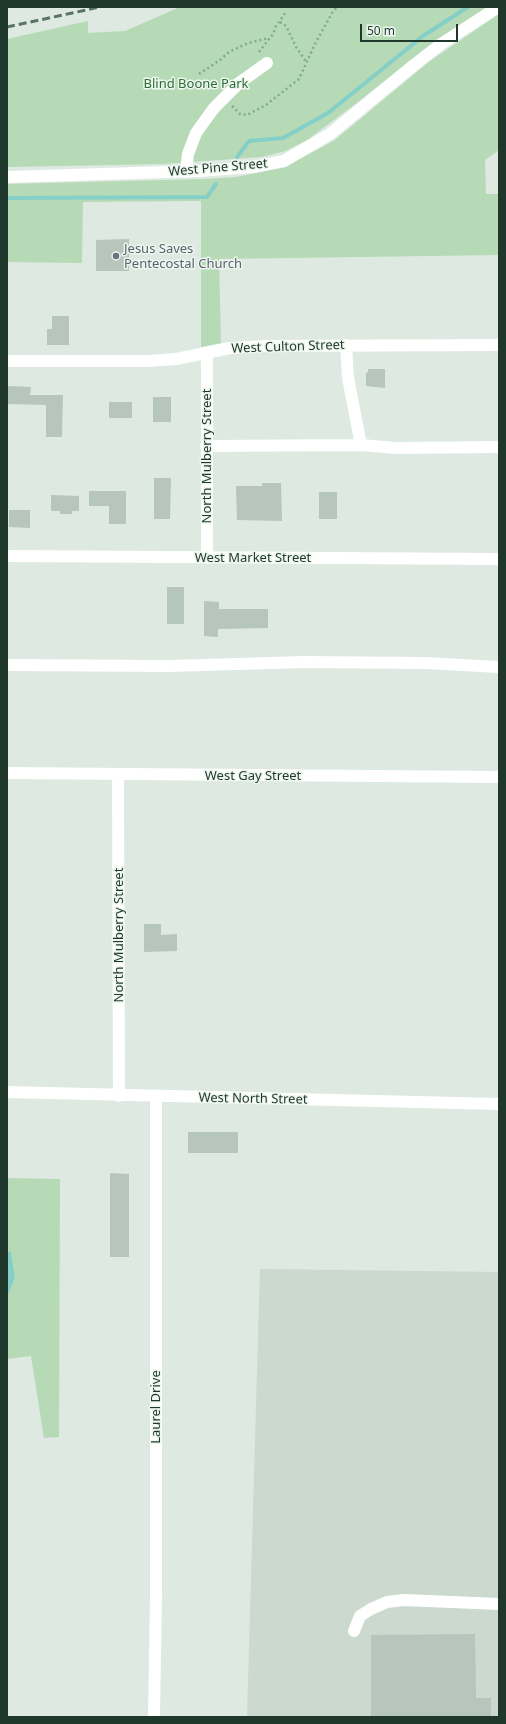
<!DOCTYPE html>
<style>
body{margin:0}
#map{position:relative;width:506px;height:1724px;overflow:hidden;background:#dde9e1;font-family:"Noto Sans",sans-serif}
canvas{display:block}
.frame{position:absolute;inset:0;border:8px solid #1f382b;pointer-events:none}
.scale{position:absolute;left:360px;top:24px;width:98px;height:18px;box-sizing:border-box;border:2px solid #1f382b;border-top:0;padding-left:5px;font-size:12px;line-height:14px;white-space:nowrap;color:#1f382b;-webkit-text-stroke:3px #edf6ef;paint-order:stroke}
</style>
<div id="map">
<canvas width="506" height="1724"></canvas>
<div class="frame"></div>
<div class="scale">50 m</div>
</div>
<script>
const c = document.querySelector('canvas').getContext('2d');
c.lineJoin = 'round';
function fill(path, color) { c.fillStyle = color; c.fill(path, 'evenodd'); }
const toPath = rows => new Path2D(rows.map(r => 'M' + r).join(''));
function strokePath(path, color, width, dash) { c.strokeStyle = color; c.lineWidth = width; c.lineCap = dash ? 'butt' : 'round'; c.setLineDash(dash || []); c.stroke(path); }
function write(font, color, halo, rows, align = 'center') {
  c.font = font + ' "Noto Sans",sans-serif'; c.lineWidth = 3; c.setLineDash([]); c.textBaseline = 'middle'; c.strokeStyle = halo; c.fillStyle = color; for (const [text, x, y, turn = 0] of rows) {
    c.save(); c.translate(x, y); c.rotate((+turn || 0) * Math.PI / 180); c.textAlign = isNaN(turn) ? turn : align; if (halo) c.strokeText(text, 0, 0); c.fillText(text, 0, 0); c.restore();
  }
}
const built = toPath([
 [260,1269,499,1272,499,1717,247,1717]
]);
const green = toPath([
 [180,7,488,7,424,50,354,105,307,140,285,151,262,157,163,164,7,167,7,39,88,21,88,33,125,31],
 [499,14,499,150,485,160,486,194,499,194,499,255,219,259,221,343,201,347,201,201,83,202,82,263,7,262,7,184,204,179,236,177,285,167,335,140,430,61],
 [7,1178,60,1179,59,1437,44,1438,31,1356,7,1359,7,1297,15,1278,11,1251,7,1253]
]);
const water = toPath([
 [11,1251,15,1278,7,1297,7,1253]
]);
const stream = toPath([
 [237,157,249,141,283,138,328,113,423,36,468,7],
 [7,198,207,197,216,184]
]);
const building = toPath([
 [129,239,129,271,96,271,96,240],
 [52,316,69,316,69,345,47,345,47,329,52,329],
 [368,369,385,369,385,388,366,386,366,373,368,372],
 [7,386,31,387,30,395,63,395,62,437,46,437,46,405,8,404],
 [153,397,171,397,171,422,153,422],
 [109,402,132,402,132,418,109,418],
 [154,478,171,478,170,519,154,519],
 [262,483,281,483,282,521,237,520,236,486,262,486],
 [89,491,126,491,126,524,109,524,109,506,89,506],
 [319,492,337,492,337,519,319,519],
 [51,495,79,496,79,511,72,511,72,514,60,514,60,511,51,511],
 [9,510,30,510,30,528,9,527],
 [167,587,184,587,184,624,167,624],
 [204,601,219,602,219,609,268,609,268,628,218,629,218,637,204,636],
 [144,924,161,924,161,935,177,934,177,951,144,952],
 [188,1132,238,1132,238,1153,188,1153],
 [110,1173,129,1174,129,1257,110,1257],
 [475,1634,476,1698,491,1698,491,1717,371,1717,371,1635]
]);
const path = toPath([
 [280,22,286,26,296,47,305,60,307,61],
 [259,52,273,34,276,26,286,12],
 [199,74,220,60,229,52,248,43,269,38],
 [232,106,240,114,247,115,266,105,299,79,315,44,332,13,337,7]
]);
const minor = toPath([
 [186,172,188,154,196,133,214,108,239,83,267,63],
 [7,177,199,171,253,167,284,161,330,134,414,65,441,44,498,7],
 [346,345,348,378,361,445],
 [207,353,207,558],
 [7,361,149,361,176,359,230,348,264,346,499,345],
 [206,446,361,445,396,448,499,447],
 [7,556,499,559],
 [7,665,170,666,304,662,425,663,499,667],
 [7,773,499,777],
 [118,775,119,1096],
 [7,1092,499,1104],
 [354,1631,360,1616,371,1609,387,1602,404,1600,499,1604],
 [154,1717,156,1595,156,1096]
]);
const rail = toPath([
 [7,27,100,7]
]);
const markers = [
 [116,256,4,"#6b7280"]
];
const parkNames = [
 ["Blind Boone Park",196,84]
];
const streetNames = [
 ["West Pine Street",218,168,-5],
 ["West Culton Street",288,347,-2],
 ["North Mulberry Street",207,456,-90],
 ["West Market Street",253,558],
 ["West Gay Street",253,776],
 ["North Mulberry Street",119,935,-90],
 ["West North Street",253,1099,1],
 ["Laurel Drive",156,1407,-90]
];
const worshipNames = [
 ["Jesus Saves",124,249],
 ["Pentecostal Church",124,264]
];
fill(built, '#cbd9cf');
fill(green, '#b6dab6');
fill(water, '#84cfc8');
strokePath(stream, '#84cfc8', 4);
fill(building, '#b6c6bc');
strokePath(path, '#7eac92', 2.5, [2, 3]);
strokePath(minor, '#fff', 12);
strokePath(rail, '#597466', 3, [8, 4]);
for (const [x, y, r, color] of markers) { const dot = new Path2D(); dot.arc(x, y, r, 0, 2 * Math.PI); c.fillStyle = color; c.fill(dot); strokePath(dot, '#edf6ef', 1.5); }
write('13px', '#2a6e34', '#edf6ef', parkNames);
write('13px', '#1f382b', '#edf6ef', streetNames);
write('13px', '#5b616d', '#edf6ef', worshipNames, 'left');
</script>
